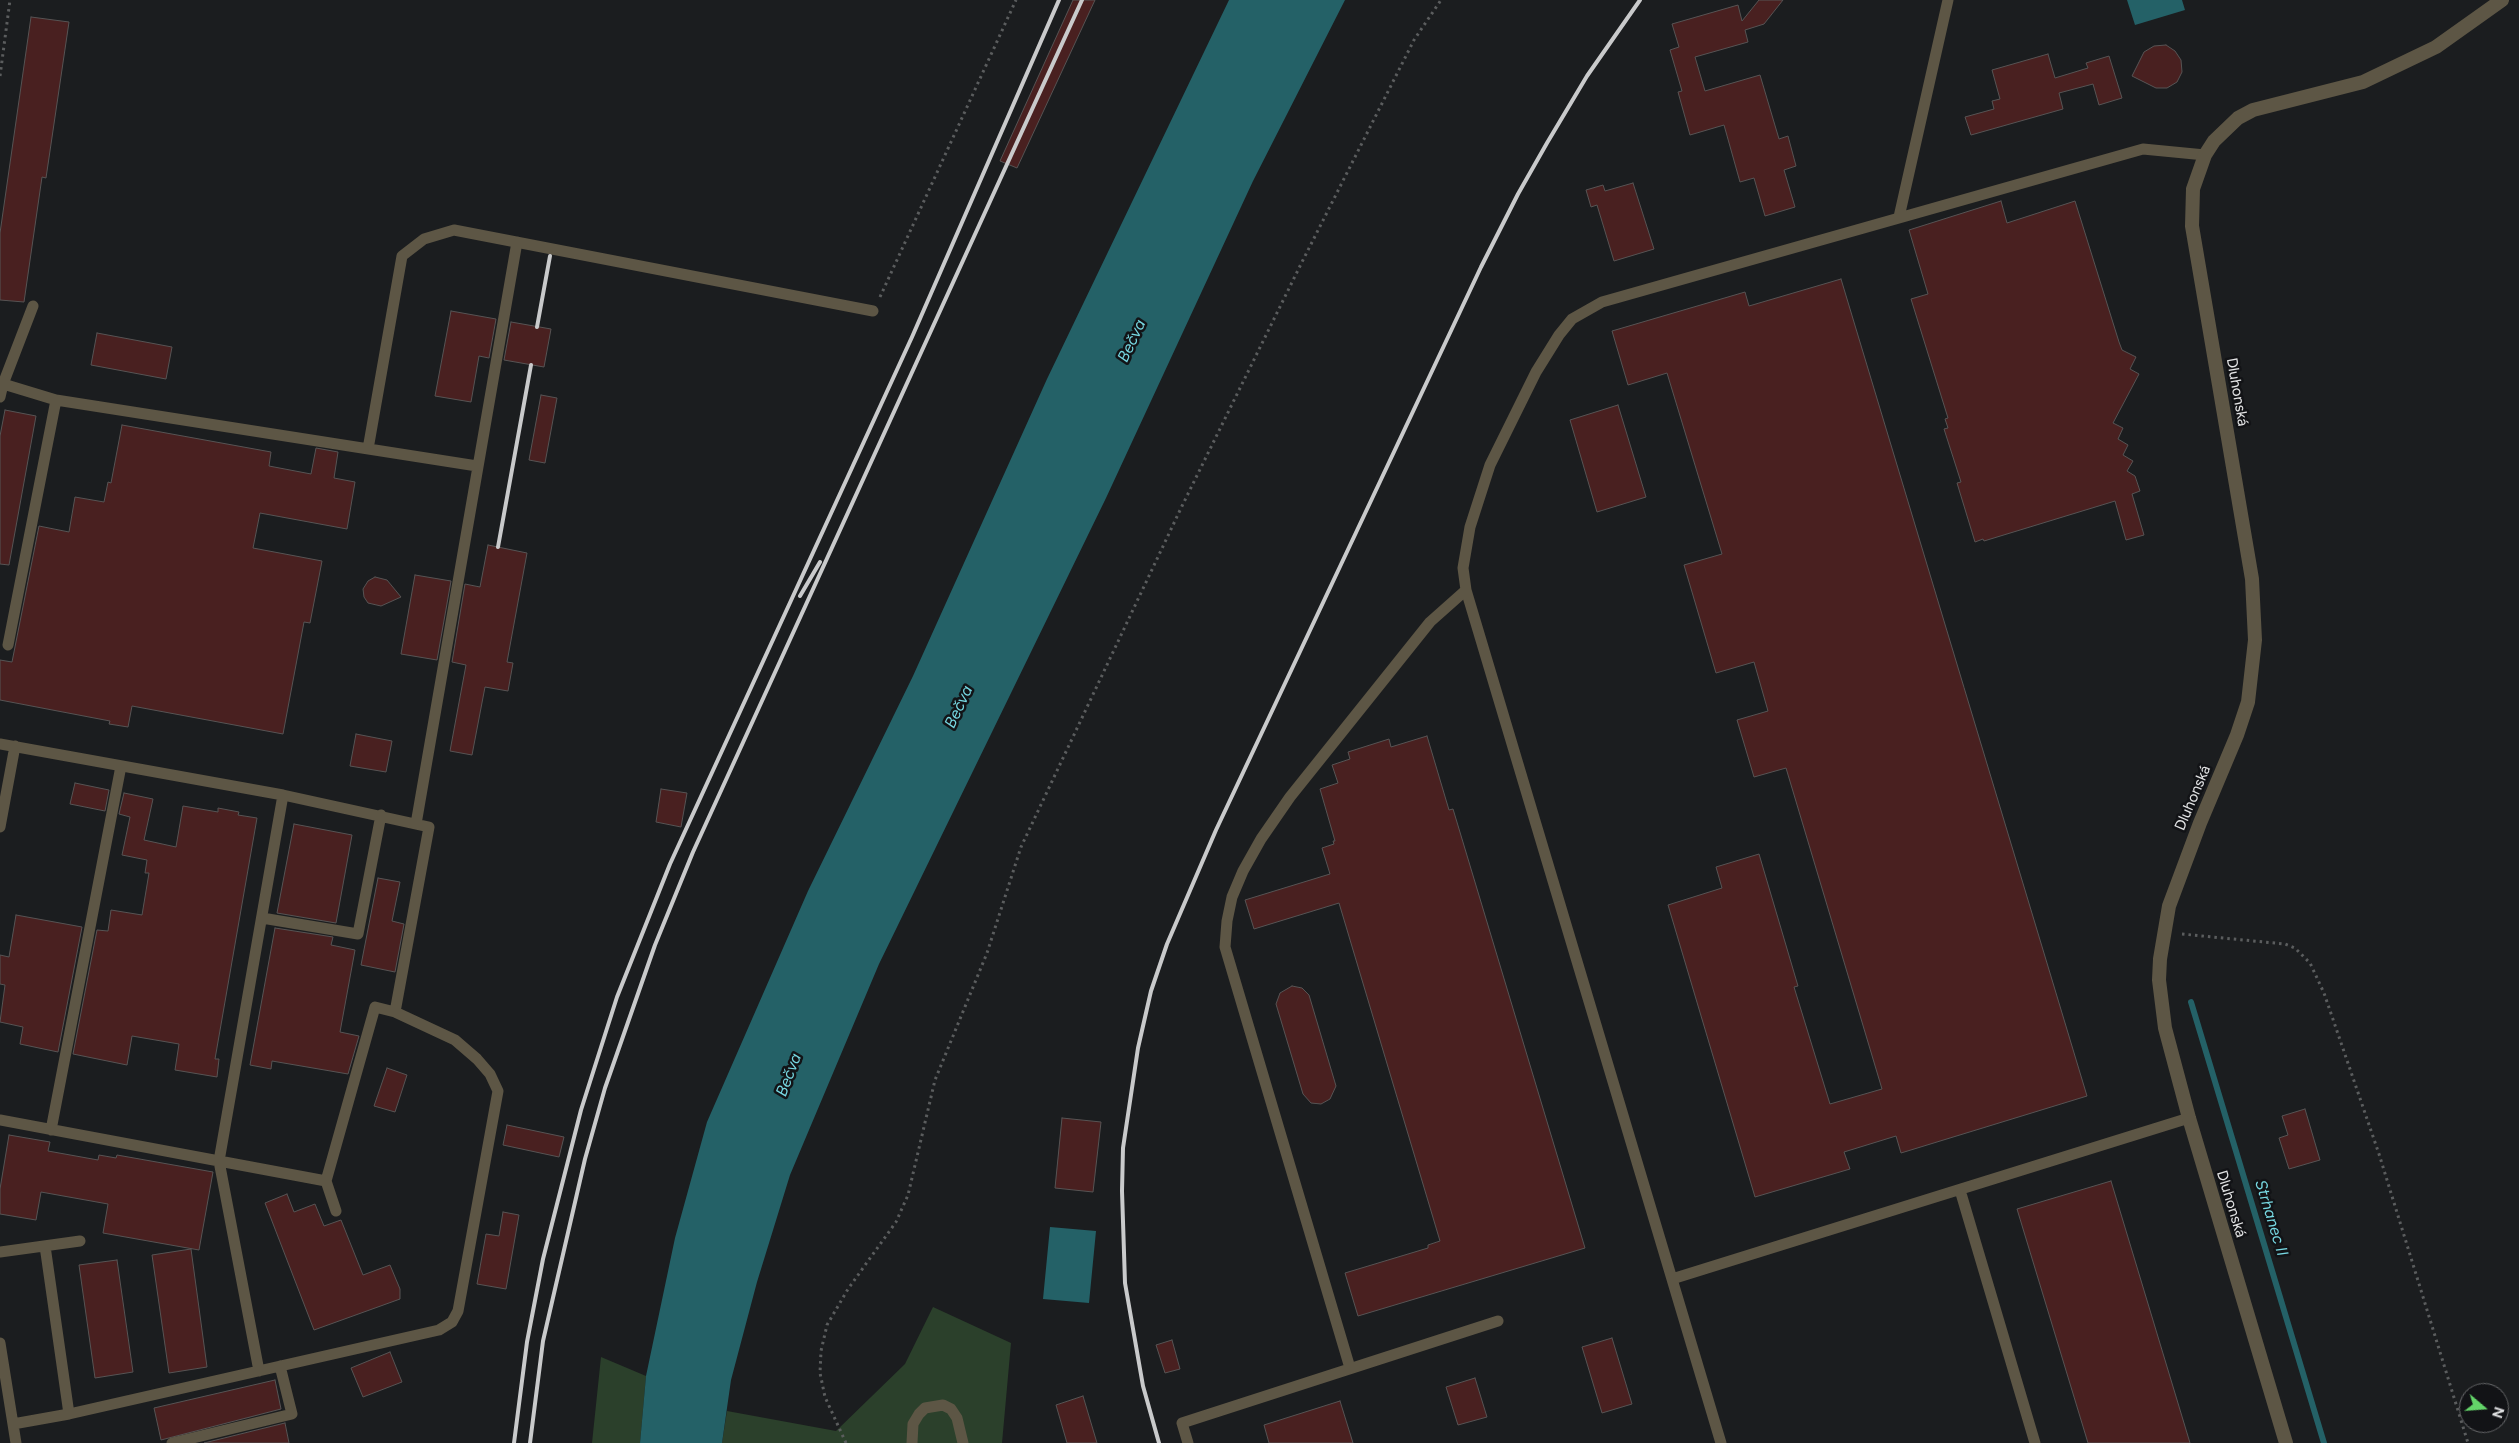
<!DOCTYPE html>
<meta charset="utf-8">
<style>
body{margin:0}
#map{position:relative;width:2519px;height:1443px;overflow:hidden;background:#1b1d1f;font-family:Figtree,sans-serif}
canvas{display:block}
.north{position:absolute;left:2459px;top:1383px;width:50px;height:50px;box-sizing:border-box;background:#121316;border:1px solid #666769;border-radius:50%;rotate:108deg;font-size:14px;font-weight:700;line-height:20px;text-align:center;color:#e3e4e5}
.north::after{content:'';display:block;margin:auto;width:18px;height:22px;background:#63d469;clip-path:polygon(50% 0,100% 100%,50% 72%,0 100%)}
</style>
<div id="map">
<canvas width="2519" height="1443"></canvas>
<div class="north">N</div>
</div>
<script>
const c = document.querySelector('canvas').getContext('2d');
c.lineJoin = 'round';
function fill(path, color) { c.fillStyle = color; c.fill(path, 'evenodd'); }
const toPath = rows => new Path2D(rows.map(r => 'M' + r).join(''));
function strokePath(path, color, width, dash) { c.strokeStyle = color; c.lineWidth = width; c.lineCap = dash ? 'butt' : 'round'; c.setLineDash(dash || []); c.stroke(path); }
function write(font, color, halo, rows, align = 'center') {
  c.font = font + ' Figtree,sans-serif'; c.lineWidth = 5; c.setLineDash([]); c.textBaseline = 'middle'; c.strokeStyle = halo; c.fillStyle = color; for (const [text, x, y, turn = 0] of rows) {
    c.save(); c.translate(x, y); c.rotate((+turn || 0) * Math.PI / 180); c.textAlign = isNaN(turn) ? turn : align; if (halo) c.strokeText(text, 0, 0); c.fillText(text, 0, 0); c.restore();
  }
}
const green = toPath([
 [933,1307,1011,1343,1002,1443,722,1443,727,1411,836,1431,905,1364],
 [601,1357,646,1376,640,1443,592,1443]
]);
const water = toPath([
 [1229,0,1345,0,1253,181,1106,498,879,964,790,1175,757,1282,731,1380,722,1443,640,1443,646,1376,675,1238,707,1122,808,891,913,676,1047,379],
 [2127,0,2182,0,2185,10,2135,25],
 [1050,1227,1096,1231,1089,1303,1043,1299]
]);
const stream = toPath([
 [2191,1002,2324,1443]
]);
const building = toPath([
 [1073,0,1095,0,1017,168,1000,161,1073,0],
 [1759,0,1783,0,1764,24,1745,30,1748,42,1695,57,1705,91,1760,75,1779,139,1788,136,1796,166,1784,170,1795,207,1765,216,1754,178,1740,182,1724,125,1690,135,1678,92,1682,91,1670,50,1679,47,1672,24,1738,5,1742,21,1759,0],
 [31,17,69,22,46,178,42,177,24,302,0,300,0,233,31,17],
 [2166,45,2175,51,2181,60,2182,72,2177,82,2167,88,2156,88,2132,76,2144,52,2154,46,2166,45],
 [2048,54,2055,78,2088,68,2086,63,2109,56,2122,98,2099,105,2093,84,2059,93,2063,109,1971,135,1965,117,1994,109,1992,101,2000,99,1992,70,2048,54],
 [1633,183,1654,249,1614,261,1597,205,1591,207,1586,190,1603,185,1605,191,1633,183],
 [2001,201,2007,223,2075,201,2119,342,2122,350,2136,357,2130,369,2139,374,2113,423,2123,428,2118,439,2128,445,2123,455,2133,461,2127,471,2135,476,2140,491,2132,494,2144,535,2126,540,2115,501,1984,541,1983,539,1975,542,1957,483,1961,482,1944,429,1948,428,1945,419,1948,418,1911,299,1928,294,1909,230,2001,201],
 [1841,279,2087,1096,1901,1153,1896,1136,1844,1152,1850,1169,1755,1197,1668,905,1722,888,1716,867,1759,854,1798,986,1794,987,1830,1104,1882,1089,1786,768,1754,777,1737,720,1768,711,1754,662,1716,673,1684,565,1722,554,1667,373,1628,385,1612,331,1745,292,1749,306,1841,279],
 [451,311,496,319,489,358,479,356,471,402,435,396,451,311],
 [511,322,551,329,544,367,504,360,511,322],
 [97,333,172,347,166,379,91,365,97,333],
 [541,395,557,398,545,463,529,460,541,395],
 [1618,405,1646,497,1597,512,1570,420,1618,405],
 [5,410,36,416,9,565,0,564,0,436,5,410],
 [122,425,271,452,269,466,311,474,316,448,338,452,334,478,355,482,347,529,260,513,253,548,322,561,310,623,304,622,283,734,132,706,128,727,109,724,110,721,0,700,0,660,12,662,39,526,69,532,75,497,104,502,108,482,111,483,122,425],
 [488,545,527,553,507,662,513,663,508,691,485,687,472,755,450,751,466,665,452,662,465,584,480,587,488,545],
 [415,575,451,581,437,660,401,654,415,575],
 [375,577,387,580,401,597,381,606,368,603,364,597,363,589,368,581,375,577],
 [356,734,392,741,386,772,350,766,356,734],
 [1427,736,1449,810,1453,809,1585,1248,1358,1316,1345,1273,1428,1248,1428,1245,1440,1241,1339,903,1254,929,1245,900,1330,874,1322,848,1334,844,1333,841,1335,841,1320,789,1338,783,1332,765,1350,759,1348,752,1389,739,1391,747,1427,736],
 [75,783,109,790,105,811,70,804,75,783],
 [661,789,687,793,681,827,656,822,661,789],
 [124,793,153,799,144,840,176,847,183,806,218,812,218,808,239,812,238,815,257,818,215,1059,219,1059,217,1077,175,1070,179,1044,132,1036,127,1065,73,1054,97,930,108,931,111,910,142,915,149,873,145,873,147,860,122,855,130,817,119,814,124,793],
 [294,824,352,835,336,923,277,913,294,824],
 [378,878,400,882,392,921,404,924,395,972,361,965,378,878],
 [16,915,82,927,58,1052,20,1044,23,1027,0,1022,5,985,0,984,0,955,9,957,16,915],
 [275,928,333,937,331,945,355,950,340,1032,359,1036,348,1074,272,1061,271,1069,250,1065,275,928],
 [1292,986,1302,988,1309,995,1336,1086,1330,1099,1321,1104,1311,1103,1303,1094,1276,1004,1280,993,1292,986],
 [387,1068,407,1075,395,1112,374,1106,387,1068],
 [2305,1109,2320,1160,2289,1169,2279,1138,2288,1135,2282,1116,2305,1109],
 [1062,1118,1101,1122,1093,1192,1055,1188,1062,1118],
 [507,1125,564,1137,559,1157,503,1145,507,1125],
 [9,1135,50,1142,48,1151,98,1160,99,1155,116,1158,117,1155,213,1172,199,1250,103,1233,108,1204,41,1192,36,1220,0,1214,0,1189,9,1135],
 [2111,1181,2190,1443,2088,1443,2017,1209,2111,1181],
 [287,1194,294,1212,315,1204,324,1226,341,1220,363,1275,390,1265,400,1289,400,1299,314,1330,265,1203,287,1194],
 [503,1212,519,1215,506,1289,477,1284,486,1234,499,1236,503,1212],
 [191,1249,207,1367,169,1373,152,1255,191,1249],
 [117,1260,133,1372,95,1378,79,1265,117,1260],
 [1612,1338,1632,1404,1602,1413,1582,1347,1612,1338],
 [1172,1340,1180,1369,1165,1373,1156,1345,1172,1340],
 [390,1352,402,1382,363,1397,351,1368,390,1352],
 [1475,1378,1487,1417,1458,1425,1446,1387,1475,1378],
 [275,1380,281,1409,161,1440,154,1408,275,1380],
 [1083,1396,1097,1443,1067,1443,1056,1405,1083,1396],
 [1340,1401,1353,1443,1269,1443,1264,1425,1340,1401],
 [285,1423,289,1443,204,1443,285,1423]
]);
const path = toPath([
 [0,76,10,0],
 [880,297,1016,0],
 [2182,934,2285,944,2295,948,2310,963,2324,993,2379,1154,2468,1443],
 [846,1443,825,1397,820,1373,821,1351,827,1325,848,1289,896,1222,908,1195,935,1080,987,953,1021,847,1182,506,1301,264,1414,40,1441,0]
]);
const service = toPath([
 [1899,217,1948,0],
 [0,383,56,400,477,466],
 [0,397,3,384,33,306],
 [368,449,402,256,424,239,454,230,873,311],
 [8,645,56,400],
 [0,744,283,795,429,827,395,1012],
 [283,795,219,1161,326,1181,336,1211],
 [416,824,517,242],
 [0,827,15,746],
 [262,918,358,934,381,815],
 [0,1120,219,1161,259,1371],
 [51,1130,121,766],
 [1960,1190,2035,1443],
 [0,1252,80,1241],
 [1672,1279,2189,1118],
 [0,1343,16,1443],
 [1350,1368,1225,947,1227,921,1232,897,1243,871,1261,839,1290,797,1430,622,1466,590],
 [69,1414,439,1330,452,1322,458,1311,498,1091,490,1074,477,1059,455,1040,395,1012,375,1007,326,1181],
 [13,1424,69,1414,45,1246],
 [172,1443,292,1414,280,1366],
 [912,1443,913,1424,919,1414,925,1408,943,1405,951,1409,957,1418,963,1443],
 [1188,1443,1182,1423,1498,1321],
 [1721,1443,1466,590,1463,568,1470,527,1490,465,1536,372,1559,335,1572,319,1602,302,2143,149,2205,155]
]);
const minor = toPath([
 [2286,1443,2189,1118,2165,1028,2159,980,2160,959,2169,906,2200,823,2237,735,2248,702,2255,640,2252,579,2192,226,2193,189,2205,155,2214,141,2238,118,2253,110,2363,82,2436,47,2502,0]
]);
const rail = toPath([
 [537,327,550,256],
 [498,547,531,365],
 [800,596,820,562],
 [514,1443,527,1342,543,1259,581,1110,617,997,670,864,912,337,1059,0],
 [530,1443,543,1341,585,1159,605,1088,655,945,693,852,1082,0],
 [1159,1443,1143,1386,1125,1283,1122,1191,1123,1148,1138,1048,1151,991,1167,944,1216,830,1481,267,1518,194,1547,143,1587,76,1640,0]
]);
const streetNames = [
 ["Dluhonská",2237,392,80],
 ["Dluhonská",2193,798,-67],
 ["Dluhonská",2231,1204,73]
];
const waterNames = [
 ["Bečva",1132,341,-65],
 ["Bečva",959,707,-65],
 ["Bečva",789,1075,-69],
 ["Strhanec II",2271,1218,73]
];
fill(green, '#2b402b');
fill(water, '#246167');
strokePath(stream, '#246167', 6);
fill(building, '#492020');
strokePath(building, '#575454', 1);
strokePath(path, '#5b5d5e', 3, [2.5, 4]);
strokePath(service, '#5d5645', 11);
strokePath(minor, '#5d5645', 14);
strokePath(rail, '#c9cacb', 4);
write('15px', '#e3e4e5', '#121316', streetNames);
write('italic 16px', '#77d8e2', '#121316', waterNames);
</script>
